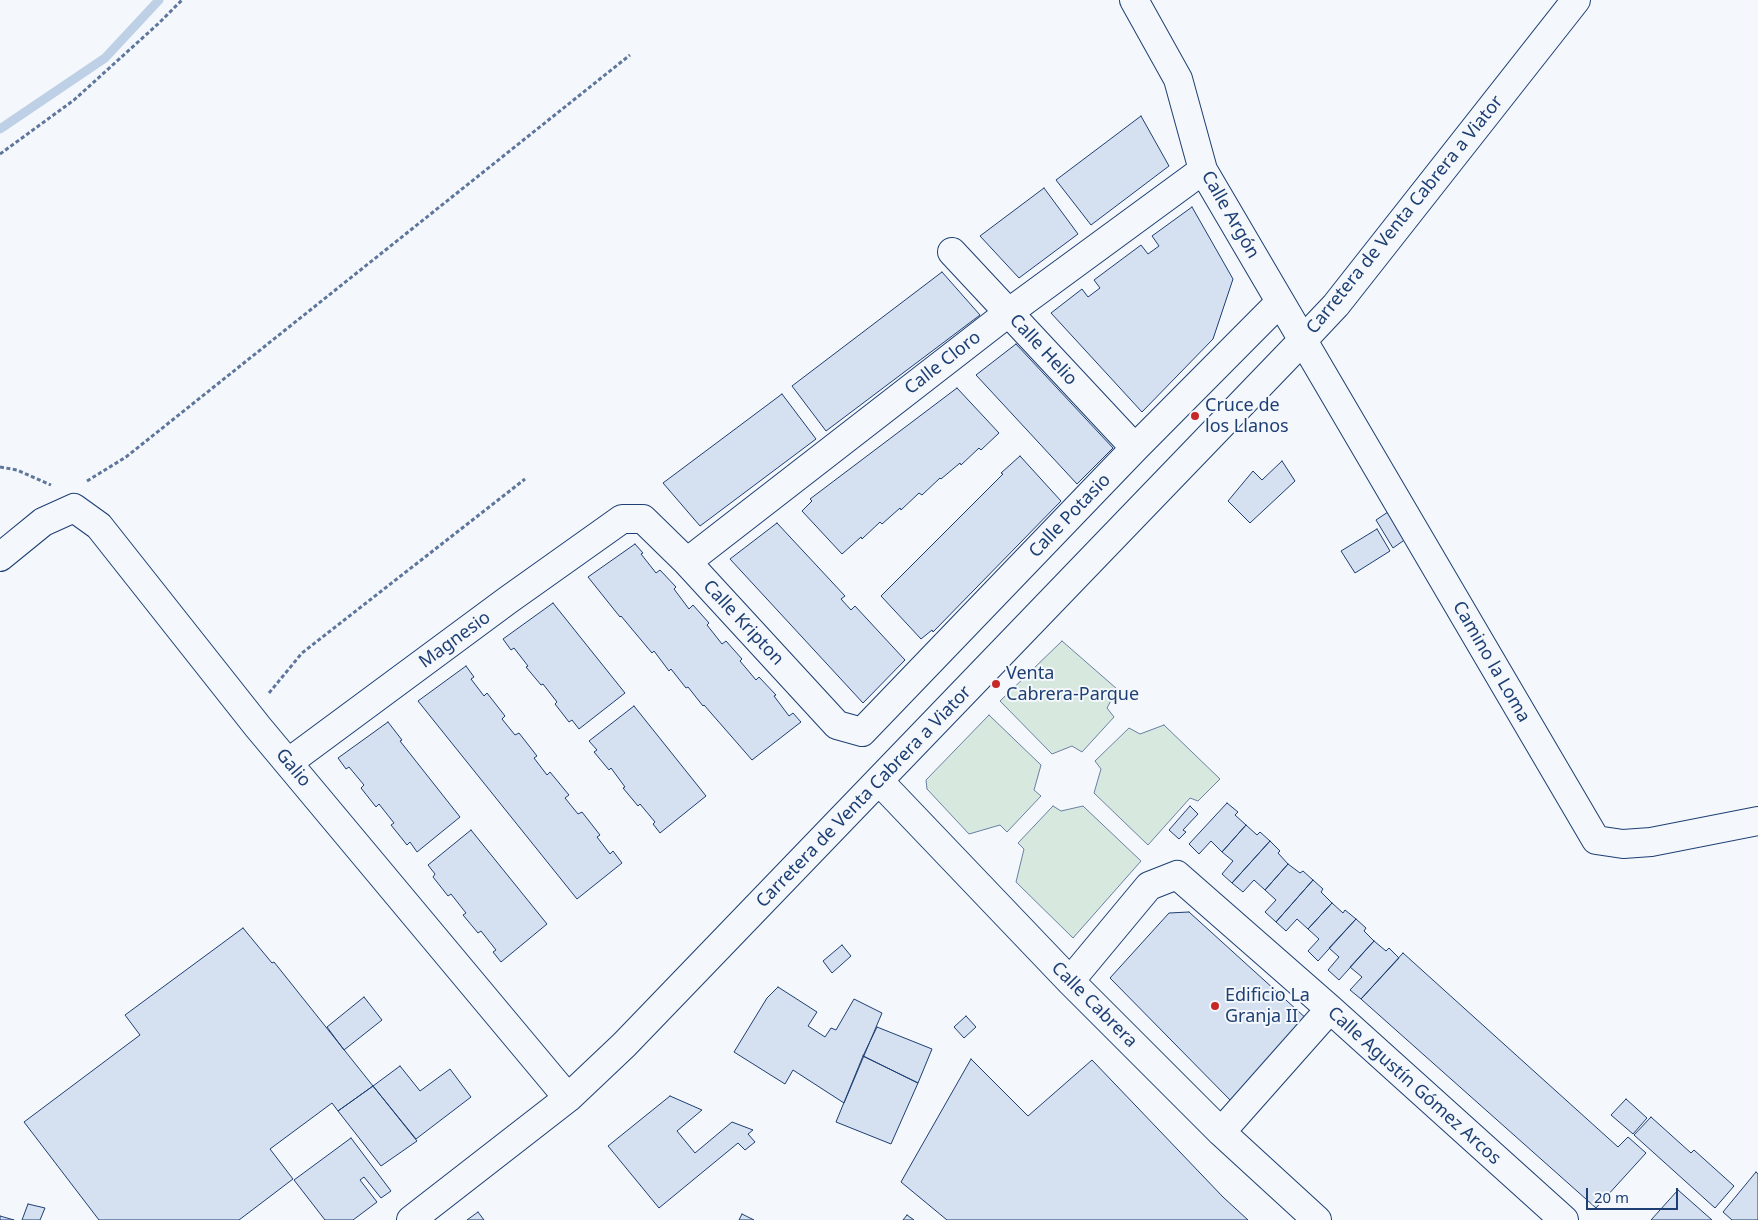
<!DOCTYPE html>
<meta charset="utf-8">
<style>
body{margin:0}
#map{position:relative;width:1758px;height:1220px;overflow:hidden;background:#f4f7fb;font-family:"Noto Sans",sans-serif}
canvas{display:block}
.scale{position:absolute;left:1586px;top:1188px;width:92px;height:22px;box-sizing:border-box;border:2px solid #1d3f73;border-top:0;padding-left:6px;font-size:15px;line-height:18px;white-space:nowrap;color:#1d3f73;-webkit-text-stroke:4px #f4f7fb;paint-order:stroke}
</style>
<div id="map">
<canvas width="1758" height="1220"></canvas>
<div class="scale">20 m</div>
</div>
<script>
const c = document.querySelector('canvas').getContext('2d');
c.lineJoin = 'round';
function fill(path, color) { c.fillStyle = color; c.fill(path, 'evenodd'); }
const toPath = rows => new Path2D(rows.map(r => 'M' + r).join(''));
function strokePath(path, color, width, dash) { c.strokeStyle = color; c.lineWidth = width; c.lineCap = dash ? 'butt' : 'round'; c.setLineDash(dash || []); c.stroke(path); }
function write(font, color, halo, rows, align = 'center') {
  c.font = font + ' "Noto Sans",sans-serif'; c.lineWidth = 4; c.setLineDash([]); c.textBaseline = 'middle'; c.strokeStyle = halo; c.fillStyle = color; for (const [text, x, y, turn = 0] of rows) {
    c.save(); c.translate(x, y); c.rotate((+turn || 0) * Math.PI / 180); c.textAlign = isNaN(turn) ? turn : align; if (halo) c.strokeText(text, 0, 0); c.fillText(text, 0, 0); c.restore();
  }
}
const green = toPath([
 [1062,641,1117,689,1107,708,1114,717,1082,752,1072,746,1052,754,1000,701,1062,641],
 [989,715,1041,765,1034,790,1041,796,1007,832,1000,825,969,834,927,789,926,780,989,715],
 [1164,725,1220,779,1198,801,1190,798,1148,845,1094,793,1101,769,1095,761,1129,728,1140,734,1164,725],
 [1053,806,1061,811,1083,806,1141,861,1073,938,1016,882,1024,849,1018,843,1053,806]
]);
const stream = toPath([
 [0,129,105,58,159,0]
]);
const building = toPath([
 [1141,116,1169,166,1091,225,1056,180,1141,116],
 [1044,188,1078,234,1019,278,980,236,1044,188],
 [1192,207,1233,279,1213,339,1142,412,1051,313,1082,289,1088,297,1100,288,1094,280,1141,245,1148,254,1159,246,1152,236,1192,207],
 [942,272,980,315,826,431,792,386,942,272],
 [1016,344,1113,448,1077,484,976,375,1016,344],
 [957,388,999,433,981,450,979,448,961,465,960,463,941,479,940,478,922,495,919,493,901,510,900,508,882,524,880,522,862,539,861,537,842,554,802,511,812,501,810,499,957,388],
 [782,394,816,439,700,526,663,483,782,394],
 [1020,456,1061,501,933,632,932,630,921,639,881,596,1003,474,1001,473,1020,456],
 [1282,461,1295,481,1250,523,1228,501,1253,471,1262,480,1282,461],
 [1397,506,1413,534,1393,548,1376,520,1397,506],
 [777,523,845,596,841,599,851,610,855,606,905,660,863,703,730,559,777,523],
 [1377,529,1390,551,1355,573,1341,551,1377,529],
 [635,544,643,553,641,554,656,573,660,570,676,587,674,589,689,609,693,605,709,623,707,625,722,644,726,641,742,659,740,661,756,680,759,677,776,695,774,696,789,716,793,713,801,722,752,760,704,705,703,706,688,687,686,688,671,669,669,671,654,651,652,653,621,616,620,617,588,577,635,544],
 [553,603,625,693,579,729,572,720,569,722,555,704,557,702,543,684,541,685,526,667,528,666,514,648,511,650,503,639,553,603],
 [466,666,474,677,471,679,484,696,487,693,505,716,502,719,515,735,519,733,537,756,534,758,547,775,550,772,569,795,565,798,578,814,582,812,600,835,597,837,610,854,613,851,622,863,577,899,418,701,466,666],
 [634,706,706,796,660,833,653,824,655,822,640,804,638,806,623,788,625,787,611,768,609,770,594,752,597,750,589,741,634,706],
 [388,722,402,740,400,741,460,817,417,852,410,842,407,845,391,825,394,823,379,804,376,807,361,788,364,785,349,767,346,769,338,758,388,722],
 [1227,803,1238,812,1235,815,1246,825,1222,852,1211,841,1199,854,1189,844,1227,803],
 [1190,806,1198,814,1183,830,1186,832,1179,839,1169,830,1190,806],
 [1246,825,1257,835,1260,832,1270,841,1232,883,1222,874,1233,861,1222,852,1246,825],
 [471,830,547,924,501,962,493,952,496,950,481,931,478,933,463,915,466,913,451,894,448,896,433,877,435,874,428,865,471,830],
 [1270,841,1280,851,1278,853,1288,864,1265,890,1254,880,1243,892,1232,883,1270,841],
 [1288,864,1300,873,1303,871,1313,880,1276,922,1265,912,1276,900,1265,890,1288,864],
 [1313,880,1323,889,1321,892,1332,903,1308,929,1297,919,1286,931,1276,922,1313,880],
 [1332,903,1343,913,1345,910,1356,919,1318,961,1308,951,1319,939,1308,929,1332,903],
 [1189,912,1308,1020,1233,1103,1110,978,1169,913,1189,912],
 [1356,919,1366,928,1364,931,1374,941,1339,980,1328,970,1339,957,1329,948,1356,919],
 [243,928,272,963,274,962,373,1086,338,1111,332,1103,270,1149,293,1179,239,1220,99,1220,24,1122,140,1035,125,1015,243,928],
 [1374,941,1386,951,1389,948,1399,958,1361,999,1350,990,1362,977,1350,967,1374,941],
 [842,945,851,956,832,973,823,961,842,945],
 [1403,953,1618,1147,1628,1137,1646,1153,1596,1208,1361,999,1403,953],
 [778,987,817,1012,808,1026,825,1037,831,1028,836,1030,854,999,882,1013,844,1103,793,1070,785,1084,734,1052,767,998,778,987],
 [364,997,382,1020,344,1050,327,1027,364,997],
 [966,1016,976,1027,964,1038,954,1027,966,1016],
 [877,1027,932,1049,918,1083,863,1056,877,1027],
 [863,1056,918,1083,891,1144,836,1122,863,1056],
 [971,1059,1028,1116,1092,1060,1223,1197,1248,1220,947,1220,901,1182,971,1059],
 [400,1066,420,1091,450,1069,471,1097,416,1139,373,1086,400,1066],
 [373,1086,417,1141,381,1166,338,1111,373,1086],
 [670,1096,702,1110,677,1131,695,1153,732,1122,753,1130,748,1134,755,1142,745,1150,738,1143,659,1208,608,1146,670,1096],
 [1626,1099,1647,1118,1633,1134,1611,1115,1626,1099],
 [1651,1117,1691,1153,1694,1150,1734,1186,1715,1208,1634,1135,1651,1117],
 [351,1138,391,1191,381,1198,364,1177,360,1180,377,1202,353,1220,325,1220,294,1180,351,1138],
 [1756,1172,1758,1174,1758,1220,1732,1220,1723,1212,1756,1172],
 [1678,1190,1712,1220,1651,1220,1678,1190],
 [28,1204,45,1208,40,1220,22,1220,28,1204],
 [478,1212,484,1220,467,1220,478,1212],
 [742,1214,754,1220,739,1220,742,1214],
 [907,1215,914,1220,903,1220,907,1215],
 [0,1216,14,1220,0,1220,0,1216]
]);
const path = toPath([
 [0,154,74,100,159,23,182,0],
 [0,467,17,470,51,485],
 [87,481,126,457,630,55],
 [269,693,302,653,525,479]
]);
const minor = toPath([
 [1134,0,1178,79,1203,170,1596,840,1623,844,1651,842,1758,821],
 [952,252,1135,448],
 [0,557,43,522,74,508,99,526,258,727,568,1098],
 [687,562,1008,313,1203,170],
 [289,762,508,600,622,519,643,519,687,562,837,725,862,732,1135,448,1280,302],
 [880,782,1070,981,1221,1132,1317,1220],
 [1070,981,1149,886,1177,875,1330,1009,1564,1220],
 [1221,1132,1330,1009],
 [411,1220,568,1098,624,1045,1302,341,1336,305,1576,0]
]);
const markers = [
 [1195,416,5,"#c62828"],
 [996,684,5,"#c62828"],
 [1215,1006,5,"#c62828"]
];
const streetNames = [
 ["Calle Argón",1230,215,60],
 ["Carretera de Venta Cabrera a Viator",1405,215,-51],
 ["Calle Helio",1043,350,47],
 ["Calle Cloro",943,363,-38],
 ["Calle Potasio",1070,516,-46],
 ["Calle Kripton",743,623,47],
 ["Magnesio",455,640,-36],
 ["Camino la Loma",1491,662,60],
 ["Galio",293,768,50],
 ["Carretera de Venta Cabrera a Viator",864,797,-46],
 ["Calle Cabrera",1094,1005,45],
 ["Calle Agustín Gómez Arcos",1414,1086,42]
];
const poiNames = [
 ["Cruce de",1205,406],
 ["los Llanos",1205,427],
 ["Venta",1006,674],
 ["Cabrera-Parque",1006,695],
 ["Edificio La",1225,996],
 ["Granja II",1225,1017]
];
fill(green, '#d7e8df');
strokePath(green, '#687fa3', 1);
strokePath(stream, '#bed0e5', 9);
fill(building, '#d5e0f0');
strokePath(building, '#1d3f73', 1);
strokePath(minor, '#1d3f73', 30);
strokePath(path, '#5e769c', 3, [4, 2.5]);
strokePath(minor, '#f4f7fb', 28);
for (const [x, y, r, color] of markers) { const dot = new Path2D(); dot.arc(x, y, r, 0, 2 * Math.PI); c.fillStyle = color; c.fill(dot); strokePath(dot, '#f4f7fb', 2); }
write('18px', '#1d3f73', '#f4f7fb', streetNames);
write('18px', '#1d3f73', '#f4f7fb', poiNames, 'left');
</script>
